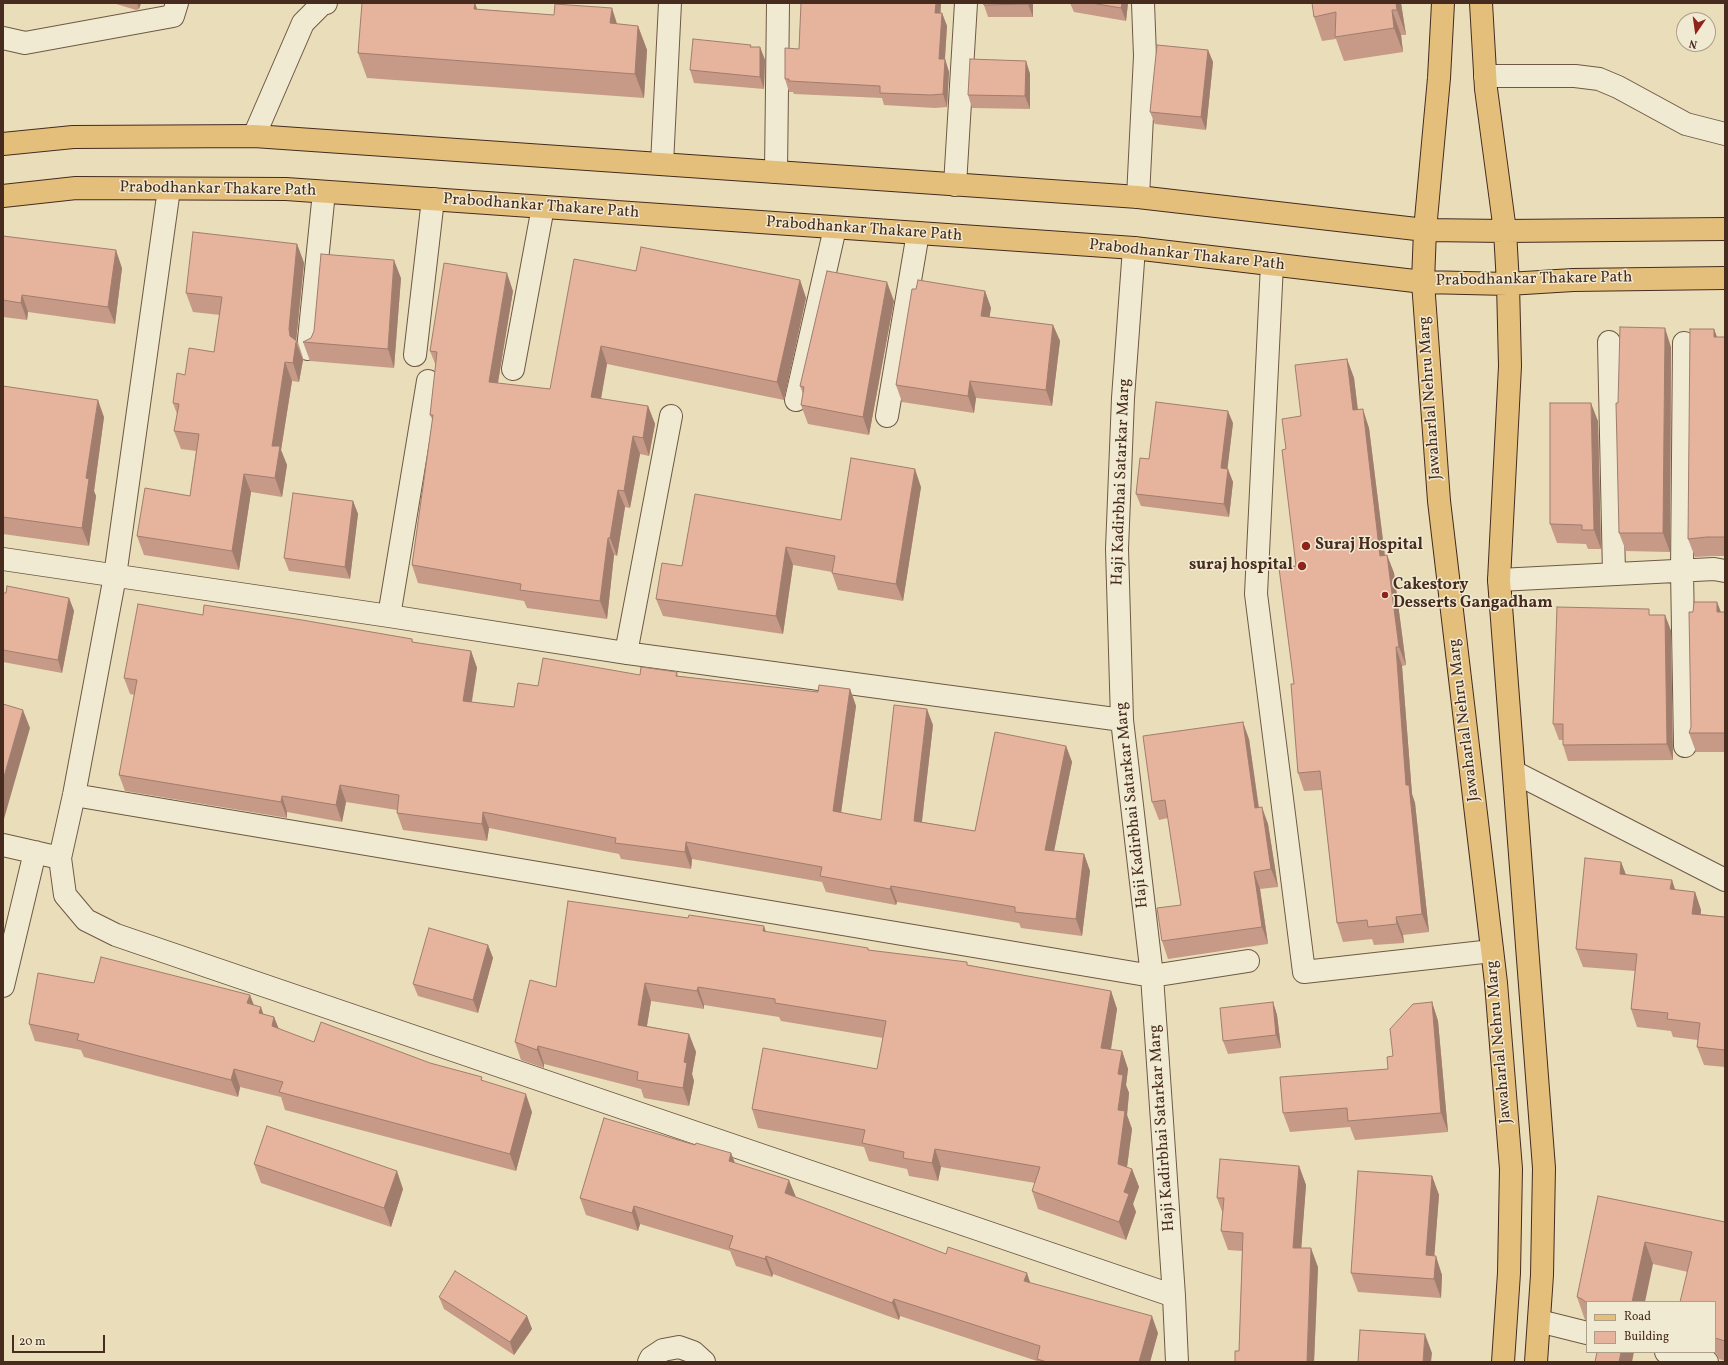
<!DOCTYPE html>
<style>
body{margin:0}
#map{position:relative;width:1728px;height:1365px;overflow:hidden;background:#e9deb9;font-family:Vollkorn,serif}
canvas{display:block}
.frame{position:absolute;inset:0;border:4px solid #462b1e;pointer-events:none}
.legend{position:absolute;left:1586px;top:1301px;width:130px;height:52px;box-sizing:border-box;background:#f1ead2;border:1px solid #ad9e8a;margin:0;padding:5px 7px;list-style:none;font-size:12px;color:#462b1e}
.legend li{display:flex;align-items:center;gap:8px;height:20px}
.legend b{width:20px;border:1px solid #ad9e8a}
.north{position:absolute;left:1676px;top:12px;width:40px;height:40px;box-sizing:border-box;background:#f1ead2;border:1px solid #ad9e8a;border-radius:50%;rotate:193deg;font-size:11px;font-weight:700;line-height:16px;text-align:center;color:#462b1e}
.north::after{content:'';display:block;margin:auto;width:14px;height:18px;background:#8f2418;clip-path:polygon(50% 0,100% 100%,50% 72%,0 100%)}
.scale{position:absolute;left:12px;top:1335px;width:93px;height:18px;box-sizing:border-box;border:2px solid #462b1e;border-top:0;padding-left:5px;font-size:12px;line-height:14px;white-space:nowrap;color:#462b1e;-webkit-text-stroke:3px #f1ead2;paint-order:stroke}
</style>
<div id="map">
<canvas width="1728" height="1365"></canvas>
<div class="frame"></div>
<ul class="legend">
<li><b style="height:5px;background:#e4bf7c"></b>Road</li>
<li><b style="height:11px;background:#e6b39d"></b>Building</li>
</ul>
<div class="north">N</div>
<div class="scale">20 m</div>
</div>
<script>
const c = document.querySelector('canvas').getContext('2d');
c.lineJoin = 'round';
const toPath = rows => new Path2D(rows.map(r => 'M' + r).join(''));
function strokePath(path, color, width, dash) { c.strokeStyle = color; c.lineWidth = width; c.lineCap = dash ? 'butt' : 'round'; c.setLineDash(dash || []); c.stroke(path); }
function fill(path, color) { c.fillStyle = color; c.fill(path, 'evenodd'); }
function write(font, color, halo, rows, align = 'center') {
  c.font = font + ' Vollkorn,serif'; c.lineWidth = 3; c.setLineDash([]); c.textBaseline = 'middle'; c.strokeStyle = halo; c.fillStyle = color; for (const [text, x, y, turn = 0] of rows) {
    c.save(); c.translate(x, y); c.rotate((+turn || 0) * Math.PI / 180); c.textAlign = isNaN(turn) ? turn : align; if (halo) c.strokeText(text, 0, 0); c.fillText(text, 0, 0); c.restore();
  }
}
const minor = toPath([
 [3,38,25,43,173,16,177,3],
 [1485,76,1575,76,1599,79,1618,87,1686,124,1725,134],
 [254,136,303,23,322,4,326,3],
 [662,164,670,3],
 [776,172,778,3],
 [955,185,966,3],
 [1138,197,1145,56,1143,3],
 [1134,248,1123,398,1117,549,1122,720,1152,976,1174,1296,1177,1362],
 [1272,264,1256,594,1304,972,1492,951],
 [1609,342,1614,574],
 [1684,343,1682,571,1685,746],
 [308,349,324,192],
 [415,355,433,199],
 [513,369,543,207],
 [796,400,835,228],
 [887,416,918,233],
 [3,559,389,616,626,653,1122,720],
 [1499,580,1714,569,1725,571],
 [389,616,428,381],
 [626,653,671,416],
 [1514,772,1725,880],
 [74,795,1152,976,1248,961],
 [3,845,60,858,65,895,86,920,116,935,1174,1296],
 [60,858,74,795,115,576,169,189],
 [3,986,35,852],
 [1539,1321,1587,1333],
 [1666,1352,1707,1362],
 [649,1362,651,1358,663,1350,679,1347,693,1352,704,1362]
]);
const major = toPath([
 [1443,3,1439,78,1425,230,1423,282,1439,501,1496,983,1511,1169,1509,1273,1503,1362],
 [1481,3,1486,89,1505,231,1508,284,1510,366,1499,580,1544,1168,1542,1275,1536,1362],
 [3,144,73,137,254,136,1138,197,1425,230,1505,231,1725,229],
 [3,196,76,188,286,189,1134,248,1423,282,1508,284,1573,280,1725,278]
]);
const wall = toPath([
 [113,3,141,3,139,9,136,10],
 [475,3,477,9,554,15,617,24,638,26,647,50,644,98,367,78,358,53],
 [801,3,941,3,940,13,942,13,947,26,945,59,949,72,947,107,935,108,884,105,882,98,794,94,793,92,789,92,785,79,799,49],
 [1033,3,1033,17,988,17,984,5],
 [1070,3,1128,3,1126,21,1074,12],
 [1312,3,1401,3,1406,35,1401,35,1403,52,1344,61,1336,39,1322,41,1314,17],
 [751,45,751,47,760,47,765,60,764,89,694,83,690,70],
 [1208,50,1213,62,1206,130,1155,124,1150,112],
 [1026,61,1030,74,1030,109,972,108,968,95],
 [3,236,122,268,115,324,28,312,27,320,3,317],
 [297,244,304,263,296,341,298,342,304,361,303,360,299,382,292,381,281,450,287,465,282,497,251,492,239,570,144,555,137,536,190,496,196,451,181,449,174,431,177,414,173,403,185,375,214,352,220,315,193,312,186,293],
 [636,271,800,280,806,298,784,400,607,364,601,399,648,406,655,424,649,456,640,454,630,508,625,507,617,556,614,555,607,619,527,608,524,601,418,583,412,565,433,421,430,415,436,366,430,351,513,291,498,383,550,389],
 [401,278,394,368,310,361,303,342,311,338],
 [916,289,985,291,991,308,989,317,1053,325,1060,341,1052,406,976,398,974,413,902,402,896,385],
 [894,301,869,435,808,424,801,405,803,394,800,386],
 [1714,329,1717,337,1725,337,1725,556,1714,556,1695,557,1688,539],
 [1671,347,1670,552,1626,551,1619,533,1618,403],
 [1347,359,1354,378,1358,410,1369,428,1385,555,1387,555,1394,573,1406,665,1402,666,1412,794,1415,803,1429,932,1403,935,1404,943,1374,945,1372,939,1343,942,1337,923,1322,790,1304,791,1298,773,1294,684,1296,566,1286,449,1301,416],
 [3,386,104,417,94,491,96,496,89,546,3,534],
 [1598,421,1601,549,1588,549,1586,544,1557,543,1550,524],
 [1233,423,1227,469,1233,482,1229,517,1141,506,1136,494,1149,459],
 [921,487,903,601,838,590,832,573,832,572,793,565,783,634,663,616,656,599,682,566,841,520],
 [353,501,358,514,350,579,289,571,284,558],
 [3,593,69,598,74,611,62,673,3,662],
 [1717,602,1721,612,1725,612,1725,752,1696,752,1689,733,1691,727,1693,612],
 [203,615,412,639,413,642,471,651,477,668,472,702,514,707,538,686,677,672,678,676,818,692,850,689,856,706,841,813,881,820,933,725,922,822,975,831,1066,746,1072,762,1054,851,1084,854,1090,871,1082,936,1021,928,1019,923,897,902,896,905,826,892,822,882,692,859,691,869,621,859,619,854,489,828,487,841,403,830,397,813,397,810,346,802,342,822,287,812,287,818,125,791,119,775,135,695,130,694,124,678],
 [1651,615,1665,615,1671,631,1673,760,1568,761,1563,745,1563,740,1559,740,1553,724],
 [1249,739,1259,807,1268,824,1278,887,1260,889,1268,944,1168,959,1162,941,1181,905,1168,818,1159,820,1152,802],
 [1621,862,1626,875,1675,890,1695,892,1701,910,1701,914,1725,917,1725,1067,1704,1065,1697,1047,1698,1040,1673,1037,1671,1031,1637,1027,1631,1009,1635,971,1583,967,1576,949],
 [688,918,869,950,968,965,1111,991,1117,1009,1111,1050,1122,1051,1128,1069,1126,1085,1129,1093,1127,1115,1132,1129,1127,1167,1132,1169,1139,1187,1133,1204,1136,1212,1126,1240,1038,1209,1032,1191,1035,1183,941,1167,938,1181,909,1176,907,1169,869,1161,864,1147,758,1128,752,1109,877,1069,883,1038,781,1021,779,1017,704,1005,704,1009,651,1001,647,1026,689,1034,696,1052,692,1074,694,1081,689,1106,644,1098,641,1089,544,1064,544,1068,521,1060,515,1042,556,987],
 [488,945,493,958,478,1013,418,996,413,984],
 [94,983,250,995,254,1005,263,1014,274,1017,279,1029,314,1042,430,1063,483,1081,532,1112,516,1171,285,1110,281,1097,240,1087,238,1097,84,1057,81,1050,35,1041,29,1024],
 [1273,1002,1277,1015,1281,1048,1228,1054,1223,1041],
 [1432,1002,1438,1021,1448,1132,1355,1140,1350,1127,1290,1132,1283,1113,1388,1069,1393,1056],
 [695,1145,731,1153,735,1163,796,1197,946,1254,1030,1283,1158,1333,1150,1362,1038,1362,1037,1361,900,1316,899,1320,773,1274,772,1277,736,1266,730,1251,640,1224,638,1231,586,1215,580,1198],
 [254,1164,403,1189,391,1227,261,1183],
 [1299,1166,1306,1185,1301,1248,1318,1267,1314,1362,1235,1362,1239,1351,1242,1251,1228,1250,1221,1231,1223,1214,1217,1198],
 [1432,1176,1439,1195,1434,1256,1442,1275,1441,1298,1358,1292,1351,1273],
 [1598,1196,1725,1222,1725,1361,1719,1359,1716,1353,1714,1352,1715,1352,1715,1302,1688,1272,1653,1264,1587,1302,1587,1320,1585,1320,1577,1297],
 [439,1297,527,1316,532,1329,514,1355,444,1309]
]);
const shadedWall = toPath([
 [137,3,141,3,139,9],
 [475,3,483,27,474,9],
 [936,3,941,3,940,25,935,13],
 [1028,3,1033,3,1033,17,1028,4],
 [1122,3,1128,3,1126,21,1121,8],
 [1396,3,1401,3,1406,35,1397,10],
 [612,8,620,33,610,23],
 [1392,10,1401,35,1403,52,1394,28],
 [942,13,947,26,944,71,939,59],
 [638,26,647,50,644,98,635,74],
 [760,47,765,60,764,89,760,77],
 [1208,50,1213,62,1206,130,1201,117],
 [945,59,949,72,947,107,943,94],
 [1026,61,1030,74,1030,109,1025,96],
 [297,244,304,263,296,342,303,360,299,382,293,363,289,329],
 [116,250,122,268,115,324,108,307],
 [394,260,401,278,394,368,388,349],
 [507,273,513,291,495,400,489,382],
 [800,280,806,298,784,400,777,382],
 [887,282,894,301,869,435,863,417],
 [985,291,991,308,987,333,981,316],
 [22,295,28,312,27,320,21,303],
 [1053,325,1060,341,1052,406,1046,390],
 [1665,328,1671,347,1670,552,1663,533],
 [1714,329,1721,348,1714,337],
 [601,346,607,364,598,415,591,397],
 [1347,359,1354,378,1360,429,1353,410],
 [285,362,292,381,281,450,287,465,282,497,275,478,272,446],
 [970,381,976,398,974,413,968,396],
 [98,400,104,417,94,491,96,496,89,546,82,528,86,478],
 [1591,403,1598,421,1601,549,1594,530],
 [648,406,655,424,649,456,643,438],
 [1363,409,1369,428,1387,574,1380,556],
 [1228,411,1233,423,1226,481,1221,468],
 [633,436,640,454,630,508,624,491],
 [915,469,921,487,903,601,896,584],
 [1228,469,1233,482,1229,517,1224,504],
 [244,474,251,492,239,570,232,551],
 [618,490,625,507,617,556,610,538],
 [353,501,358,514,350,579,345,567],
 [608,538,614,555,607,619,600,601],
 [786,547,793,565,783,634,776,616],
 [1387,555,1394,573,1406,665,1399,647],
 [69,598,74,611,62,673,58,660],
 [1717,602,1724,621,1717,612],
 [1665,615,1671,631,1673,760,1667,744],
 [1396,647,1402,666,1412,794,1415,803,1429,932,1422,914,1406,785],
 [471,651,477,668,469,717,463,701],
 [850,689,856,706,839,827,833,811],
 [927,709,933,725,920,837,914,821],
 [23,710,30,728,4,819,3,817,3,780],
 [1243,722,1249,739,1261,825,1255,808],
 [1066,746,1072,762,1051,866,1045,850],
 [340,785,346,802,342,822,336,805],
 [282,796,287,812,287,818,281,802],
 [1262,807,1268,824,1278,887,1271,869],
 [483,812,489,828,487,841,482,824],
 [686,842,692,859,691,869,685,852],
 [1084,854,1090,871,1082,936,1076,919],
 [1621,862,1628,880,1620,874],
 [1254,872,1260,889,1268,944,1262,927],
 [1672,880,1678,898,1670,889],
 [891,886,897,902,896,905,890,889],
 [1695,892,1701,910,1699,932,1692,914],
 [1396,917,1403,935,1404,943,1397,924],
 [764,926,770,944,763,931],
 [488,945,493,958,478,1013,473,1000],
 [645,983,651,1001,644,1043,638,1025],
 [698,987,704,1005,704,1009,697,991],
 [1111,991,1117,1009,1108,1067,1101,1048],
 [250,995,256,1012,247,1003],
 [1273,1002,1277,1015,1281,1048,1276,1035],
 [1432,1002,1438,1021,1448,1132,1441,1113],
 [261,1007,267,1025,259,1013],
 [274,1017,281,1035,272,1026],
 [689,1034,696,1052,692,1074,694,1081,689,1106,683,1088,684,1062],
 [538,1046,544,1064,544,1068,537,1050],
 [1122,1051,1128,1069,1126,1085,1129,1093,1127,1115,1132,1129,1125,1182,1118,1164,1118,1074],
 [234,1069,240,1087,238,1097,231,1080],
 [526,1094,532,1112,516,1171,510,1154],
 [935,1149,941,1167,938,1181,932,1163],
 [731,1153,738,1171,729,1161],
 [1299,1166,1306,1185,1300,1266,1293,1248],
 [1132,1169,1139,1187,1133,1204,1136,1212,1126,1240,1119,1222,1124,1192],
 [397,1171,403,1189,391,1227,384,1208],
 [1432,1176,1439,1195,1433,1274,1426,1255],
 [789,1180,796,1197,785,1193],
 [634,1206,640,1224,638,1231,632,1213],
 [1645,1242,1653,1264,1645,1302,1632,1302],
 [1311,1248,1318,1267,1314,1362,1307,1362],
 [766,1256,773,1274,772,1277,765,1259],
 [1436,1256,1442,1275,1441,1298,1434,1279],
 [1027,1273,1033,1291,1024,1281],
 [894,1299,900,1316,899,1320,892,1303],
 [527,1316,532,1329,514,1355,510,1342],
 [1152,1316,1158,1333,1150,1362,1139,1362],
 [1425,1334,1432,1353,1431,1362,1423,1362],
 [1621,1352,1634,1352,1632,1362,1619,1362]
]);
const building = toPath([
 [362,3,475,3,474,9,554,15,555,4,612,8,610,23,638,26,635,74,358,53,362,3],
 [801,3,936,3,935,13,942,13,939,59,945,59,943,94,931,95,880,93,880,86,789,81,789,79,785,79,785,48,799,49,801,3],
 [983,3,1028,3,1028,4,984,5,983,3],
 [1091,3,1122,3,1121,8,1091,3],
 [1312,3,1396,3,1397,10,1392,10,1394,28,1335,37,1336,12,1314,17,1312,3],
 [693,39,751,45,750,47,760,47,760,77,690,70,693,39],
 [1157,45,1208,50,1201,117,1150,112,1157,45],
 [970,59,1026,61,1025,96,968,95,970,59],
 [193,232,297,244,289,329,290,336,298,342,296,342,293,363,285,362,272,446,280,446,275,478,244,474,232,551,137,536,145,488,190,496,199,434,174,431,179,404,173,403,177,373,185,375,189,348,214,352,222,297,186,293,193,232],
 [3,236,116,250,108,307,22,295,21,303,3,300,3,236],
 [641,247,800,280,777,382,601,346,591,397,648,406,643,438,633,436,624,491,618,490,610,538,608,538,600,601,520,590,521,584,412,565,433,415,430,415,437,352,430,351,444,263,507,273,489,382,550,389,574,259,636,271,641,247],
 [321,254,394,260,388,349,303,342,311,338,314,331,321,254],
 [827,271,887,282,863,417,801,405,804,387,800,386,827,271],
 [918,280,985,291,981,316,1053,325,1046,390,970,381,968,396,896,385,912,289,916,289,918,280],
 [1620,327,1665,328,1663,533,1619,533,1616,403,1618,403,1620,327],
 [1690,329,1714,329,1714,337,1725,337,1725,537,1707,537,1688,539,1690,329],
 [1347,359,1353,410,1363,409,1380,556,1387,555,1399,647,1396,647,1406,785,1409,785,1422,914,1396,917,1397,924,1368,927,1367,920,1337,923,1320,771,1298,773,1291,684,1294,684,1279,568,1296,566,1282,450,1286,449,1282,419,1301,416,1295,365,1347,359],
 [3,386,98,400,86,478,89,479,82,528,3,517,3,386],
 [1156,402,1228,411,1221,468,1228,469,1224,504,1136,494,1140,458,1149,459,1156,402],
 [1550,403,1591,403,1594,530,1582,530,1582,525,1550,524,1550,403],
 [851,458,915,469,896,584,832,573,835,556,786,547,776,616,656,599,662,563,682,566,695,494,841,520,851,458],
 [293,493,353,501,345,567,284,558,293,493],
 [7,586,69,598,58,660,3,650,3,593,6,593,7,586],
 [1694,602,1717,602,1717,612,1725,612,1725,733,1689,733,1691,727,1689,612,1693,612,1694,602],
 [138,604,203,615,204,605,302,620,412,639,412,642,471,651,463,701,514,707,518,683,538,686,543,658,640,675,641,667,677,672,676,676,818,692,819,685,850,689,833,811,881,820,894,705,927,709,914,821,975,831,995,732,1066,746,1045,850,1084,854,1076,919,1015,912,1015,907,891,886,890,889,820,876,822,867,686,842,685,852,615,843,616,838,483,812,482,824,397,813,399,795,340,785,336,805,282,796,281,802,119,775,137,680,124,678,138,604],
 [1557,607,1649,609,1649,615,1665,615,1667,744,1563,745,1563,724,1553,724,1557,607],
 [3,704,23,710,3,780,3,704],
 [1243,722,1255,808,1262,807,1271,869,1254,872,1262,927,1162,941,1157,908,1181,905,1165,800,1152,802,1143,736,1243,722],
 [1585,858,1621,862,1620,874,1672,880,1670,889,1695,892,1692,914,1725,917,1725,1050,1697,1047,1700,1023,1667,1019,1668,1013,1631,1009,1637,954,1576,949,1585,858],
 [568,901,688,918,689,915,764,926,763,931,868,948,868,950,967,962,967,965,1111,991,1101,1048,1122,1051,1118,1074,1123,1075,1118,1110,1125,1111,1118,1164,1132,1169,1124,1192,1129,1194,1119,1222,1032,1191,1040,1167,935,1149,932,1163,903,1158,904,1152,862,1143,865,1130,752,1109,763,1048,877,1069,886,1021,775,1003,775,999,698,987,697,991,645,983,638,1025,689,1034,684,1062,687,1063,683,1088,637,1080,638,1072,538,1046,537,1050,515,1042,530,980,556,987,568,901],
 [429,928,488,945,473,1000,413,984,429,928],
 [101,957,250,995,247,1003,261,1007,259,1013,274,1017,272,1026,314,1042,321,1022,430,1063,482,1077,481,1080,526,1094,510,1154,279,1092,283,1082,234,1069,231,1080,77,1040,79,1034,29,1024,38,973,94,983,101,957],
 [1273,1002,1276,1035,1223,1041,1220,1008,1273,1002],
 [1432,1002,1441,1113,1348,1121,1347,1108,1283,1113,1280,1077,1388,1069,1387,1057,1393,1056,1390,1029,1413,1004,1432,1002],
 [604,1118,695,1145,696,1143,731,1153,729,1161,789,1180,785,1193,946,1254,948,1247,1027,1273,1024,1281,1152,1316,1139,1362,1047,1362,1037,1359,1040,1346,894,1299,892,1303,766,1256,765,1259,729,1248,733,1236,634,1206,632,1213,580,1198,604,1118],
 [267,1126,397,1171,384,1208,254,1164,267,1126],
 [1220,1159,1299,1166,1293,1248,1311,1248,1307,1362,1235,1362,1235,1351,1239,1351,1243,1233,1221,1231,1224,1198,1217,1198,1220,1159],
 [1358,1171,1432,1176,1426,1255,1436,1256,1434,1279,1351,1273,1358,1171],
 [1598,1196,1725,1222,1725,1341,1715,1338,1715,1302,1680,1302,1692,1252,1645,1242,1632,1302,1587,1302,1587,1303,1582,1299,1577,1297,1598,1196],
 [455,1271,527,1316,510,1342,439,1297,455,1271],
 [1360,1330,1425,1334,1423,1362,1358,1362,1360,1330],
 [1597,1352,1621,1352,1619,1362,1595,1362,1597,1352]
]);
const markers = [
 [1306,546,5,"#8f2418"],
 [1302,566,5,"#8f2418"],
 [1385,595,4,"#8f2418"]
];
const streetNames = [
 ["Prabodhankar Thakare Path",218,190,1],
 ["Prabodhankar Thakare Path",541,207,4],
 ["Prabodhankar Thakare Path",864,230,4],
 ["Prabodhankar Thakare Path",1187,256,6],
 ["Prabodhankar Thakare Path",1534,280,-1],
 ["Jawaharlal Nehru Marg",1431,398,-94],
 ["Haji Kadirbhai Satarkar Marg",1122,482,-88],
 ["Jawaharlal Nehru Marg",1465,720,-97],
 ["Haji Kadirbhai Satarkar Marg",1133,805,-96],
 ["Jawaharlal Nehru Marg",1500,1042,-95],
 ["Haji Kadirbhai Satarkar Marg",1163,1128,-94]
];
const poiNames = [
 ["Suraj Hospital",1315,546],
 ["suraj hospital",1293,566,"right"],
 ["Cakestory",1393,586],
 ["Desserts Gangadham",1393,604]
];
strokePath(minor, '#6f5845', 24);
strokePath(major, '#462b1e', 24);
strokePath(minor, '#f1ead2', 22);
strokePath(major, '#e4bf7c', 22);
fill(wall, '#c69a87');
fill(shadedWall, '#a17d6e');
fill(building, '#e6b39d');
strokePath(building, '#a17d6e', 1);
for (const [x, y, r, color] of markers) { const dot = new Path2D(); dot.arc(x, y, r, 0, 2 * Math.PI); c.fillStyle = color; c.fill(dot); strokePath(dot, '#f1ead2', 1.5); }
write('16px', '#462b1e', '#f1ead2', streetNames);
write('bold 16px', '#462b1e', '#f1ead2', poiNames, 'left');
</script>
